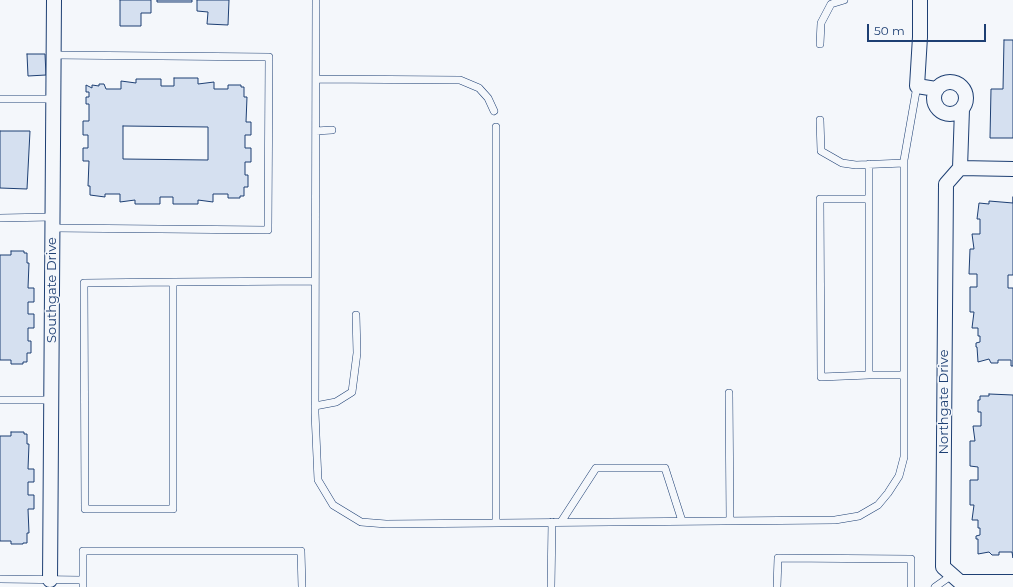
<!DOCTYPE html>
<style>
body{margin:0}
#map{position:relative;width:1013px;height:587px;overflow:hidden;background:#f4f7fb;font-family:Montserrat,sans-serif}
canvas{display:block}
.scale{position:absolute;left:867px;top:24px;width:119px;height:18px;box-sizing:border-box;border:2px solid #1d3f73;border-top:0;padding-left:5px;font-size:12px;line-height:14px;white-space:nowrap;color:#1d3f73;-webkit-text-stroke:3px #f4f7fb;paint-order:stroke}
</style>
<div id="map">
<canvas width="1013" height="587"></canvas>
<div class="scale">50 m</div>
</div>
<script>
const c = document.querySelector('canvas').getContext('2d');
c.lineJoin = 'round';
function fill(path, color) { c.fillStyle = color; c.fill(path, 'evenodd'); }
const toPath = rows => new Path2D(rows.map(r => 'M' + r).join(''));
function strokePath(path, color, width, dash) { c.strokeStyle = color; c.lineWidth = width; c.lineCap = dash ? 'butt' : 'round'; c.setLineDash(dash || []); c.stroke(path); }
function write(font, color, halo, rows, align = 'center') {
  c.font = font + ' Montserrat,sans-serif'; c.lineWidth = 3; c.setLineDash([]); c.textBaseline = 'middle'; c.strokeStyle = halo; c.fillStyle = color; for (const [text, x, y, turn = 0] of rows) {
    c.save(); c.translate(x, y); c.rotate((+turn || 0) * Math.PI / 180); c.textAlign = isNaN(turn) ? turn : align; if (halo) c.strokeText(text, 0, 0); c.fillText(text, 0, 0); c.restore();
  }
}
const building = toPath([
 [120,0,151,0,151,13,141,13,141,26,120,26,120,0],
 [157,0,192,0,192,2,157,2,157,0],
 [197,0,229,0,228,25,207,24,208,12,197,11,197,0],
 [1004,40,1013,40,1013,138,990,138,991,89,1003,89,1004,40],
 [27,54,45,54,46,75,28,76,27,54],
 [174,78,198,78,198,84,214,82,214,89,228,89,228,85,241,85,241,87,244,87,244,97,247,97,246,122,251,122,251,135,245,135,245,148,251,148,251,162,245,162,245,175,248,175,248,187,244,187,244,196,240,196,240,198,228,198,228,194,213,194,213,202,198,200,198,204,173,204,173,197,160,197,160,204,135,204,135,200,120,202,120,194,105,194,105,197,90,195,90,186,88,186,89,161,83,161,83,148,88,148,88,135,83,135,83,121,89,121,89,104,86,104,86,97,89,97,89,92,86,92,86,85,92,88,92,85,99,86,99,84,104,84,106,89,121,89,121,81,136,83,136,79,161,79,161,86,174,86,174,78],
 [123,126,208,127,208,160,123,159,123,126],
 [0,131,30,131,27,189,0,188,0,131],
 [1013,197,1013,275,1008,275,1008,288,1013,288,1013,366,1011,366,1011,360,998,360,998,363,991,363,989,359,978,362,977,347,976,347,976,343,980,342,980,336,978,336,978,328,972,328,974,312,970,312,970,287,977,287,977,274,969,274,970,249,974,249,972,234,980,234,980,219,977,219,979,203,989,204,989,201,1013,203,1013,197],
 [11,251,24,251,24,253,27,253,27,263,29,263,28,288,34,288,34,302,28,302,28,314,34,314,34,328,28,328,28,341,31,341,31,353,27,353,27,362,23,362,23,364,11,364,11,360,0,360,0,255,11,255,11,251],
 [989,394,1013,395,1013,558,1012,552,999,552,999,555,992,555,989,552,978,554,978,539,976,539,976,536,980,535,980,528,978,528,978,520,972,520,974,505,970,505,970,480,978,480,978,467,970,466,970,441,975,441,973,426,981,426,981,412,978,412,978,400,980,400,980,396,989,396,989,394],
 [11,432,24,432,24,434,27,434,27,444,29,444,28,469,34,469,34,482,28,482,28,495,34,495,34,509,28,509,29,533,27,533,27,543,23,543,23,544,11,544,11,541,0,541,0,436,11,436,11,432]
]);
const service = toPath([
 [316,0,315,413,318,480,333,505,361,522,386,524,835,520,859,516,878,505,888,493,899,476,904,457,904,160,917,86],
 [820,44,821,23,831,4,844,0],
 [316,79,460,80,479,88,488,98,494,111],
 [0,99,53,99],
 [820,120,821,151,842,163,856,165,904,163],
 [496,127,496,523],
 [316,131,332,130],
 [869,164,869,375,904,375],
 [869,199,820,199,821,377,869,375],
 [0,218,52,217],
 [52,228,268,230,269,57,53,55],
 [173,282,173,509,85,509,84,283,173,282,315,281],
 [729,393,730,521],
 [0,400,51,400],
 [315,406,336,402,352,392,357,353,356,315],
 [561,522,596,468,665,468,682,521],
 [0,579,82,580],
 [83,587,83,551,301,551,302,587],
 [551,587,552,522],
 [777,587,778,558,911,559,911,587],
 [935,587,952,575]
]);
const minor = toPath([
 [920,0,920,37,917,86,936,89],
 '934 98a16 16 0 1 1 32 0a16 16 0 1 1-32 0Z',
 [962,109,960,168,946,184,943,567,960,582,1013,582],
 [960,168,1013,169],
 [50,580,54,0]
]);
const streetNames = [
 ["Southgate Drive",52,290,-90],
 ["Northgate Drive",944,402,-90]
];
fill(building, '#d5e0f0');
strokePath(building, '#1d3f73', 1);
strokePath(service, '#1d3f73', 8);
strokePath(minor, '#1d3f73', 16);
strokePath(service, '#f4f7fb', 7);
strokePath(minor, '#f4f7fb', 14);
write('13px', '#1d3f73', '#f4f7fb', streetNames);
</script>
